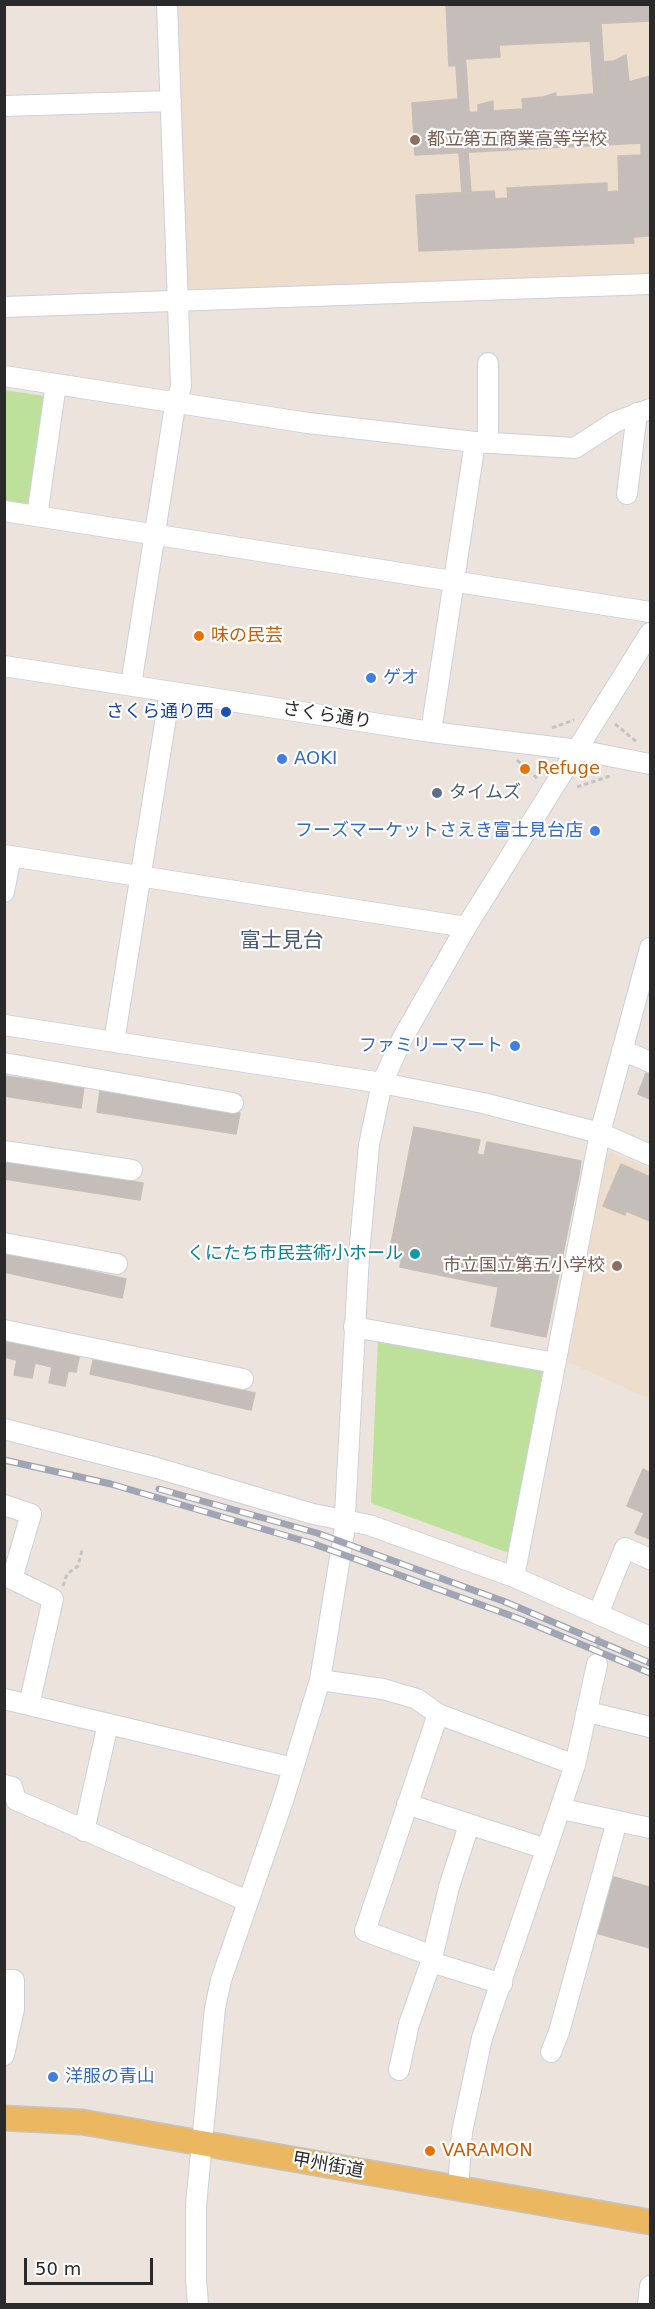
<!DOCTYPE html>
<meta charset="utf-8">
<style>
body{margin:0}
#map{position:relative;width:655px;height:2309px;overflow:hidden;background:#ece3dc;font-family:"DejaVu Sans",sans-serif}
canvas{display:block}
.frame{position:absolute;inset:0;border:6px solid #2a2a2a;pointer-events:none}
.scale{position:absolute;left:24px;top:2258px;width:129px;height:27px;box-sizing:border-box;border:3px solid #2a2a2a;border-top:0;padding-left:8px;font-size:18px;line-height:21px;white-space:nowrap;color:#2a2a2a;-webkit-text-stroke:4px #fff;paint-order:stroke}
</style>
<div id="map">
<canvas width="655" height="2309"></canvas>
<div class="frame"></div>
<div class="scale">50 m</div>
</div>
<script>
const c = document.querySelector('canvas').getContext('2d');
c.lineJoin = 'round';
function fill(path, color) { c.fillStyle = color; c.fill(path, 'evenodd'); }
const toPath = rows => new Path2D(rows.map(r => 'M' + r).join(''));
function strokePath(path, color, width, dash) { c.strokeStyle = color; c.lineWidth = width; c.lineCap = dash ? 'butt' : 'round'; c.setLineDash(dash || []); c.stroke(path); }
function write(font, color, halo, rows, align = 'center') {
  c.font = font + ' "DejaVu Sans","Noto Sans JP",sans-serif'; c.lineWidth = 4.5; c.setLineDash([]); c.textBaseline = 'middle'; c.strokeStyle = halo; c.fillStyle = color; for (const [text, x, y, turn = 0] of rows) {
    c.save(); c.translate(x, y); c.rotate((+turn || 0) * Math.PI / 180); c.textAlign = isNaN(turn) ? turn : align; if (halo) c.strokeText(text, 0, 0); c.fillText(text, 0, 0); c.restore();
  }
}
const education = toPath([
 [174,5,650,5,650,276,190,294,185,286],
 [611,1153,650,1169,650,1399,567,1362,603,1157]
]);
const green = toPath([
 [4,390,44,396,27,512,5,508],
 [378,1339,543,1369,509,1553,371,1503]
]);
const building = toPath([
 [446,4,650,4,650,21,589,24,590,41,499,45,500,57,465,59,466,65,449,66,446,4],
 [601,23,606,102,556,105,556,97,594,94,589,24,601,23],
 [626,55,629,82,650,76,650,236,633,237,634,243,419,251,416,195,494,191,495,199,508,198,507,188,607,183,607,192,619,191,618,156,641,155,641,143,415,155,412,103,458,99,459,113,478,112,478,105,493,101,493,111,523,109,522,99,543,97,556,93,556,105,606,102,603,62,614,61,626,55],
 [466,65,469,112,459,113,456,66,466,65],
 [459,152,468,152,471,193,462,193,459,152],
 [646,1073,650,1075,650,1099,638,1094,646,1073],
 [4,1076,84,1087,81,1108,4,1096,4,1076],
 [100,1090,240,1113,236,1134,97,1112,100,1090],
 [414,1127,480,1140,477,1154,425,1144,403,1252,390,1249,414,1127],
 [487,1142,581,1161,579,1175,484,1156,487,1142],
 [425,1144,477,1154,459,1248,406,1237,425,1144],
 [477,1154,579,1175,560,1268,459,1248,477,1154],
 [4,1162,143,1183,140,1200,4,1179,4,1162],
 [621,1164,650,1177,650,1221,626,1211,625,1215,603,1206,621,1164],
 [406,1237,531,1262,528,1277,501,1273,498,1287,400,1267,406,1237],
 [4,1252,126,1279,122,1298,4,1272,4,1252],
 [531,1262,560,1268,546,1337,491,1326,501,1273,528,1277,531,1262],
 [4,1338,80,1353,76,1372,68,1371,65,1386,49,1383,52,1367,35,1363,32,1378,14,1375,17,1360,4,1357,4,1338],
 [94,1357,255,1393,251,1410,90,1374,94,1357],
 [643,1469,650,1473,650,1539,635,1533,644,1513,627,1506,643,1469],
 [614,1877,649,1887,650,1948,592,1932,607,1878,613,1880,614,1877]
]);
const path = toPath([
 [615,724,637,742],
 [552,728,574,720],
 [517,760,539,780],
 [577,787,610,776],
 [63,1586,67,1574,78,1566,82,1550],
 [598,1648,599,1633]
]);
const minor = toPath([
 [4,106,171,101],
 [4,307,650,284],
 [488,363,488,443],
 [4,376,308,423,475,442,575,448,615,422,650,409],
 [627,494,637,413],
 [4,511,650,612],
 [37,516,56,384],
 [4,666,431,732,578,750,650,764],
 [131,685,174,412,181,386,167,4],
 [431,732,475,442],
 [4,855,466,927],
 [4,892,11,856],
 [4,1025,382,1083,483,1103,600,1133,650,1155],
 [114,1042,170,692],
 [622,1050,650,1062],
 [4,1063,233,1103],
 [4,1151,132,1170],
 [4,1243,117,1264],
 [354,1327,555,1363],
 [4,1330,243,1379],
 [4,1429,157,1468,313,1514,369,1525,514,1577,650,1637],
 [4,1505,31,1514,12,1579,53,1599,29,1705],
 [514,1577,600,1133,650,948],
 [598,1614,625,1548,650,1559],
 [320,1680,383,1689,417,1699,438,1714,575,1765],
 [4,1699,293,1768],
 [588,1712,650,1727],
 [4,1785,12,1787,16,1800,247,1901],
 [407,1804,546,1849],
 [562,1809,650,1828],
 [84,1831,108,1724],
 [430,1955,365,1931,438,1714],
 [431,1962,502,1984],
 [4,1980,14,1980,14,2009,4,2055],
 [551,2052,559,2032,617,1821],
 [399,2070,409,2024,431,1962,449,1887,469,1825],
 [458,2189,462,2132,482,2038,575,1765,597,1664],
 [198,2304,196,2280,196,2205,215,2008,221,1980,283,1801,320,1680,344,1533,359,1255,369,1145,382,1083,402,1039,466,927,650,633],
 [648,2304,650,2286]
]);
const major = toPath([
 [4,2118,82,2122,650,2222]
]);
const rail = toPath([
 [4,1460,111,1484,314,1544,520,1619,650,1673],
 [159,1489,317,1533,503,1601,650,1663]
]);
const markers = [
 [415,140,6,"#8d6e63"],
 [199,636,6,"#e8710a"],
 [371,678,6,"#3f7fe0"],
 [226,712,6,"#1a4fb4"],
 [282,759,6,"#3f7fe0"],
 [525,769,6,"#e8710a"],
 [437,793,6,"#5c6f8a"],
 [595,831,6,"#3f7fe0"],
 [515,1046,6,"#3f7fe0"],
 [415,1254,6,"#0f9aa8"],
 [617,1266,6,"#8d6e63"],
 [53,2077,6,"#3f7fe0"],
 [430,2151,6,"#e8710a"]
];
const educationNames = [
 ["都立第五商業高等学校",427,140],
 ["市立国立第五小学校",605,1266,"right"]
];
const foodNames = [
 ["味の民芸",211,636],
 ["Refuge",537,769],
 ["VARAMON",442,2151]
];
const shopNames = [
 ["ゲオ",383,678],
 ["AOKI",294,759],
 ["フーズマーケットさえき富士見台店",583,831,"right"],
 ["ファミリーマート",503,1046,"right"],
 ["洋服の青山",65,2077]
];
const transitNames = [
 ["さくら通り西",214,712]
];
const streetNames = [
 ["さくら通り",327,716,9],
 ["甲州街道",328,2166,10]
];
const serviceNames = [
 ["タイムズ",449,793]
];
const cultureNames = [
 ["くにたち市民芸術小ホール",403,1254]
];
const quarterNames = [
 ["富士見台",282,942]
];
fill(education, '#edddcc');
fill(green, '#bde19a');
fill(building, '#c4bdb9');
strokePath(building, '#c7beb6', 1.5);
strokePath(minor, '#cbd0db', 22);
strokePath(major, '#c3c3c3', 27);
strokePath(path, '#c3c3c3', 3, [4.5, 3]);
strokePath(minor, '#fff', 20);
strokePath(major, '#ecb761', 24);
strokePath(rail, '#9fa5b4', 7);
strokePath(rail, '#fff', 4.5, [14]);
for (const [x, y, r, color] of markers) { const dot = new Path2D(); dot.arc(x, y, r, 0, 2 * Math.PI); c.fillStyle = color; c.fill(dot); strokePath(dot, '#fff', 2); }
write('18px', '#785e54', '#fff', educationNames, 'left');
write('18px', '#c56008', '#fff', foodNames, 'left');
write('18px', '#366cbe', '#fff', shopNames, 'left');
write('18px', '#164399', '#fff', transitNames, 'right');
write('18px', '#2a2a2a', '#fff', streetNames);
write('18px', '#4e5e75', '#fff', serviceNames, 'left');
write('18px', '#0d838f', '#fff', cultureNames, 'right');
write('21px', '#4c5b79', '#fff', quarterNames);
</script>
